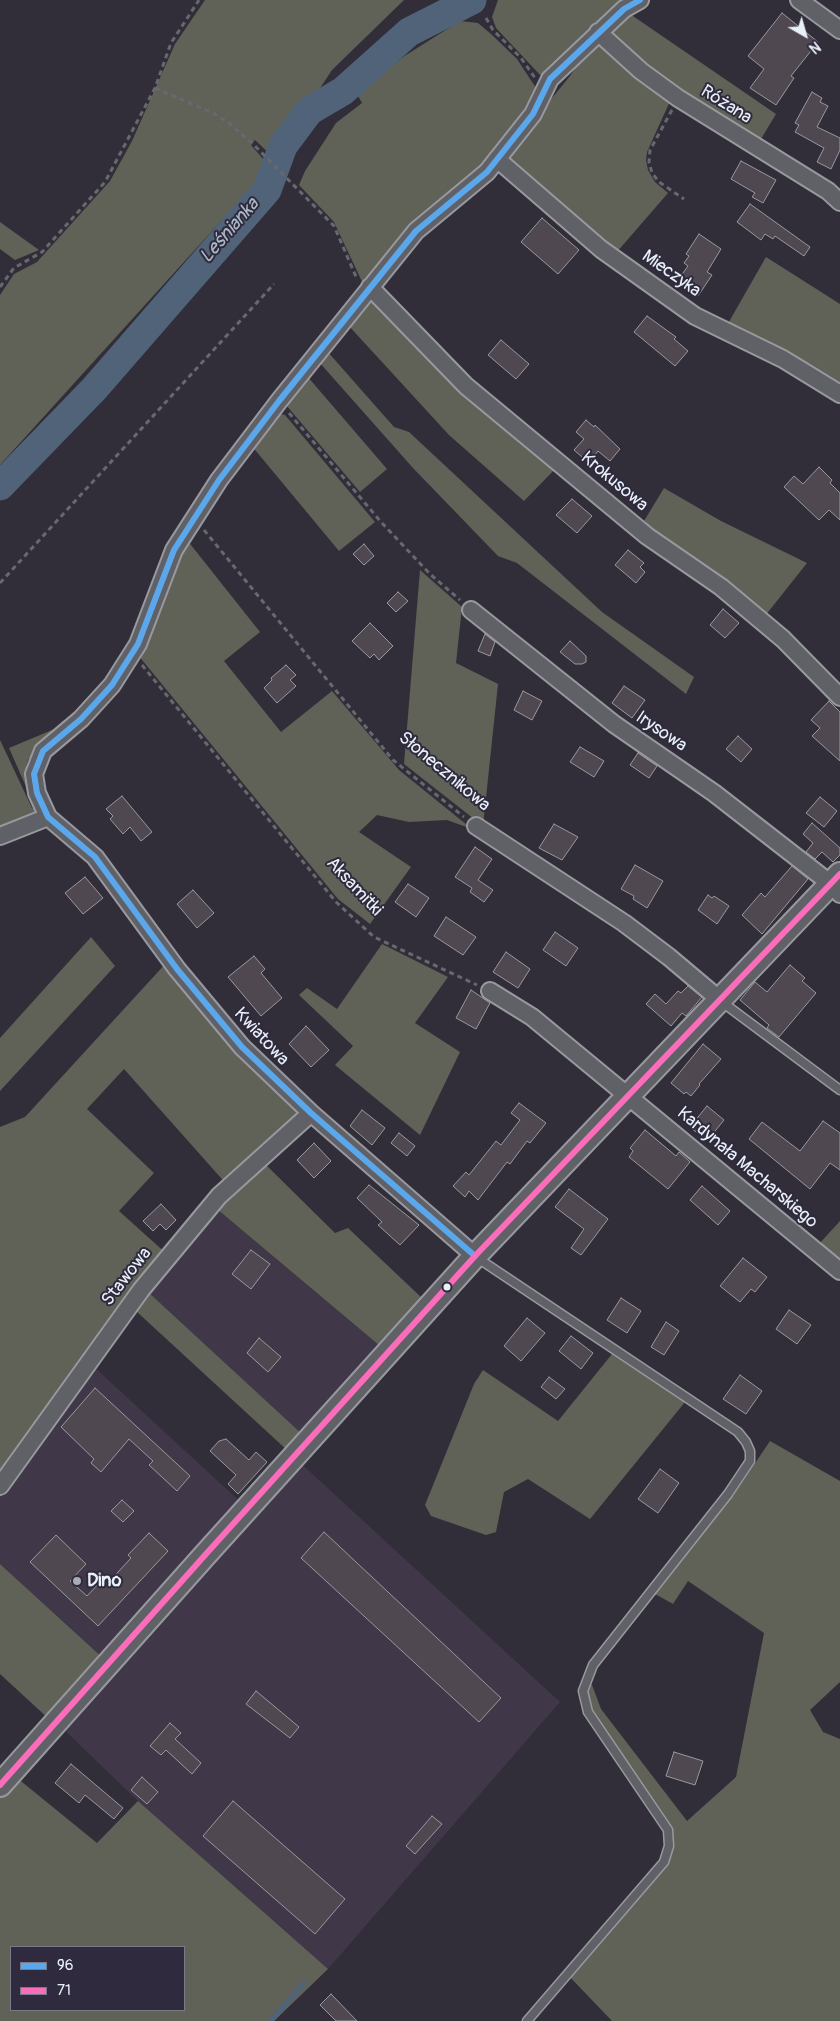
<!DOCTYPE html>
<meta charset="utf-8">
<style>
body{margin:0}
#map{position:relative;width:840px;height:2021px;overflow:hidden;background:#312e39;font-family:Pangolin,sans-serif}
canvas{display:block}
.legend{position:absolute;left:10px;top:1946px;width:175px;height:65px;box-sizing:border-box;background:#2f2a3d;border:1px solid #797a88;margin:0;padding:6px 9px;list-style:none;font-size:15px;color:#e8f1f8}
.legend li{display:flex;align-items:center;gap:10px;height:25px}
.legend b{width:25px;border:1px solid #797a88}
.north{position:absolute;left:780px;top:10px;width:50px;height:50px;-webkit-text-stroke:4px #2f2a3d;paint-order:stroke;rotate:142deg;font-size:14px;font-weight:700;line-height:20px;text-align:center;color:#e8f1f8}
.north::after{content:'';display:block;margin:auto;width:18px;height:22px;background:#e8f1f8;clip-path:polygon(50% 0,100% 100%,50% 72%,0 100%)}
</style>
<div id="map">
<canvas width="840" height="2021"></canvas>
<ul class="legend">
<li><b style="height:6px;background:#5aa8eb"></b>96</li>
<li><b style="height:6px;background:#fb6dba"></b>71</li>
</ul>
<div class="north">N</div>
</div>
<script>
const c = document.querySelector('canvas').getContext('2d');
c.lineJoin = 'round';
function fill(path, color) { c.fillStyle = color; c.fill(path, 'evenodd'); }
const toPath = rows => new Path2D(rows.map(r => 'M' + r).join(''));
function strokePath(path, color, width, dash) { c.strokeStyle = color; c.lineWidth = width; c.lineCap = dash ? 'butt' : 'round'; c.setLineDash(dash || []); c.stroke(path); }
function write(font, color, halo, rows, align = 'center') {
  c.font = font + ' Pangolin,sans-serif'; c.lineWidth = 4; c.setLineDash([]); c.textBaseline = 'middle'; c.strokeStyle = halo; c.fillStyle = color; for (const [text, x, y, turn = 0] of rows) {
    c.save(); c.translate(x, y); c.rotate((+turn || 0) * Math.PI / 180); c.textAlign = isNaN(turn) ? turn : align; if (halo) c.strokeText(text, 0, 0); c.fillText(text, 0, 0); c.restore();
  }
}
const built = toPath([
 [217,1209,380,1346,302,1434,147,1291],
 [92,1365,247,1508,294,1457,560,1702,328,1969,138,1801,56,1722,104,1659,0,1564,0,1494]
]);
const green = toPath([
 [205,0,404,0,332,70,274,158,255,140,251,145,270,167,0,465,0,295,14,274,37,262,110,181,132,141,175,44],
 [498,0,628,0,547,75,541,76,496,28,492,17],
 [630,14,776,114,758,144,687,100,607,35],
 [460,21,478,23,491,34,517,59,538,91,508,139,365,288,334,222,299,185,305,171,336,123,362,103,357,94,403,57],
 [599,42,671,99,647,152,646,160,648,170,655,182,668,193,616,253,504,157,570,76,583,57],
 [0,222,39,250,15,260,0,249],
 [766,257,840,304,840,386,726,327],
 [372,302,378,303,558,466,524,501,449,435,348,325,366,304],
 [327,351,394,427,409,432,602,612,694,677,686,694,517,563,498,556,413,468,319,362],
 [307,376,387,469,360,492,286,405],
 [276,413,285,415,375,522,339,551,251,445],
 [664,488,721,521,807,563,765,616,641,526],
 [187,540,260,632,224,661,281,732,332,691,399,770,472,829,447,820,409,822,377,815,359,832,411,867,370,924,338,899,138,655,163,589],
 [420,570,462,607,456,663,498,684,483,826,404,764],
 [76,720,39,748,28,760,26,767,31,798,9,748],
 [0,740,32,808,48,817,0,836],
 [91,937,115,966,0,1091,0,1038],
 [382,944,448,977,415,1023,460,1052,420,1135,335,1065,353,1046,299,995,307,988,337,1009],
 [167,962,311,1113,229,1187,124,1069,87,1109,154,1173,119,1211,169,1256,0,1486,0,1127,25,1117],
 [264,1163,335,1233,348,1228,423,1299,380,1346,217,1209],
 [840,1221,840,1261,819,1244],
 [147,1291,302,1434,288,1451,136,1311],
 [612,1354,685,1402,590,1519,528,1479,504,1492,496,1532,486,1535,431,1516,425,1505,474,1384,483,1370,558,1421],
 [770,1441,840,1481,840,1682,810,1710,823,1732,840,1739,840,2021,612,2021,567,1974,664,1862,668,1830,588,1712,586,1682,592,1685,601,1709,687,1821,736,1777,764,1633,688,1581,673,1604,657,1595,648,1594,728,1494,733,1496],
 [0,1564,104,1659,50,1720,0,1674],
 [11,1773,97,1843,138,1801,328,1969,274,2021,0,2021,0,1785],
 [11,1947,184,1947,184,2010,11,2010]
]);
const stream = toPath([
 [271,2021,304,1983]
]);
const river = toPath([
 [0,486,94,389,267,190,283,146,309,111,343,91,409,32,472,0]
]);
const building = toPath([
 [782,13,818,42,791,76,794,78,776,105,750,88,764,69,748,56,782,13],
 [812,92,822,98,820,102,828,106,817,127,840,138,840,150,831,169,817,162,824,148,795,132,799,125,795,123,812,92],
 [741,161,776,180,763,203,752,197,755,193,731,179,741,161],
 [750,204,810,247,804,256,775,236,773,239,765,234,761,240,737,222,750,204],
 [542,218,579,250,558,274,521,242,542,218],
 [699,234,721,249,707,272,712,275,698,296,685,289,690,283,680,277,688,266,684,263,689,256,686,254,699,234],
 [647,316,676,337,674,339,688,351,675,366,634,332,647,316],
 [501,340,529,364,516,379,488,355,501,340],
 [586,420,594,427,595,425,620,449,610,461,598,451,589,463,574,450,584,439,576,432,586,420],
 [819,467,832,480,830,483,840,493,840,520,829,510,819,520,784,487,794,476,803,484,819,467],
 [572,499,592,516,577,533,556,515,572,499],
 [364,544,374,556,364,565,353,554,364,544],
 [628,550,644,563,640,567,645,572,636,583,615,565,628,550],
 [398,592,408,601,396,612,387,603,398,592],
 [723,609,739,623,725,638,710,625,723,609],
 [370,623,393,646,379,660,374,654,370,658,352,641,370,623],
 [485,634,495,642,490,656,478,651,485,634],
 [570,641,586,656,586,662,582,664,575,664,560,652,570,641],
 [286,665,296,675,290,680,296,686,277,703,264,688,272,680,271,678,286,665],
 [624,686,645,700,632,718,612,703,624,686],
 [523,691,542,701,532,720,514,710,523,691],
 [829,701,840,712,840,761,812,736,820,728,811,720,829,701],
 [738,736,752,749,741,762,726,749,738,736],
 [580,747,604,761,594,777,570,762,580,747],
 [638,753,657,766,649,778,630,765,638,753],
 [122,796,152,832,141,841,130,827,123,834,110,819,113,816,106,809,122,796],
 [820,797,837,811,824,827,806,813,820,797],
 [812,823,840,848,840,855,833,862,822,852,815,859,806,852,813,843,803,834,812,823],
 [554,824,578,837,562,860,539,848,554,824],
 [475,847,492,859,478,880,493,890,484,902,470,892,472,888,455,877,475,847],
 [635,865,663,881,647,908,633,899,634,896,621,889,635,865],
 [792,866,808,879,762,934,742,915,761,893,765,897,792,866],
 [85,877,103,898,83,914,65,893,85,877],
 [408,884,429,898,416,917,395,902,408,884],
 [193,890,214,913,197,928,177,904,193,890],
 [708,895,712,898,714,896,729,906,717,924,698,910,708,895],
 [446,917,476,937,463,955,434,936,446,917],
 [555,932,578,948,566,966,543,950,555,932],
 [506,952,530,969,518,988,493,972,506,952],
 [254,956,265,969,261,973,282,998,261,1016,228,977,254,956],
 [790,965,805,978,802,981,816,993,779,1037,767,1028,769,1025,740,1000,755,982,767,992,790,965],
 [688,986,702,997,686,1016,682,1013,671,1026,646,1004,655,994,666,1004,678,991,681,993,688,986],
 [471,990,490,1003,476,1029,456,1018,471,990],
 [306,1026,329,1050,311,1067,289,1044,306,1026],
 [703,1044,721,1059,699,1084,700,1085,691,1096,686,1092,684,1094,671,1083,703,1044],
 [519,1103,546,1123,530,1143,527,1141,510,1164,507,1162,478,1200,469,1191,465,1197,453,1186,466,1172,469,1175,496,1141,501,1145,520,1120,511,1113,519,1103],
 [707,1106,724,1120,707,1141,690,1127,707,1106],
 [362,1110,385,1128,372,1145,350,1126,362,1110],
 [823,1121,840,1133,840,1170,830,1163,810,1189,749,1139,762,1122,800,1151,823,1121],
 [645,1130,676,1156,679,1152,690,1162,668,1189,629,1157,633,1151,630,1148,645,1130],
 [399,1133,415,1146,407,1156,391,1143,399,1133],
 [314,1143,331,1161,314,1178,297,1160,314,1143],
 [369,1185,419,1225,400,1245,378,1225,382,1222,357,1198,369,1185],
 [702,1186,730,1211,718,1225,690,1200,702,1186],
 [569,1189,608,1219,581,1255,571,1248,584,1229,555,1207,569,1189],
 [161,1204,176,1220,166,1230,160,1224,153,1231,143,1221,161,1204],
 [251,1250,270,1264,251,1289,232,1274,251,1250],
 [743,1258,767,1277,755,1292,751,1289,740,1302,720,1286,743,1258],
 [621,1298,641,1311,627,1333,607,1320,621,1298],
 [789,1310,811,1325,797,1344,776,1329,789,1310],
 [527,1318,545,1333,521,1361,504,1346,527,1318],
 [666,1322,679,1331,664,1355,651,1347,666,1322],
 [571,1336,593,1353,581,1369,559,1351,571,1336],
 [259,1338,281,1357,268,1372,247,1353,259,1338],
 [740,1375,762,1391,746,1414,723,1399,740,1375],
 [549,1377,565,1389,556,1399,541,1387,549,1377],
 [95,1388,190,1476,177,1491,149,1465,153,1461,129,1439,101,1472,91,1463,94,1459,61,1427,95,1388],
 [226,1439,249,1460,256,1452,267,1462,238,1494,228,1484,236,1475,210,1451,219,1441,226,1439],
 [660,1469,679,1483,658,1513,638,1499,660,1469],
 [122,1500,134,1511,123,1522,111,1511,122,1500],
 [324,1532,501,1698,479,1722,301,1558,324,1532],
 [149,1533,168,1551,98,1626,30,1562,56,1535,86,1564,70,1581,87,1596,103,1579,107,1584,131,1558,128,1555,149,1533],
 [256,1691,299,1727,290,1738,246,1704,256,1691],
 [170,1723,181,1733,175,1739,201,1763,192,1774,166,1750,161,1755,150,1746,170,1723],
 [674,1752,703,1761,695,1785,666,1776,674,1752],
 [71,1764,123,1808,114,1819,85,1795,79,1803,55,1783,71,1764],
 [142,1777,158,1792,147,1804,131,1790,142,1777],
 [233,1801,345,1899,315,1934,203,1836,233,1801],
 [432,1816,442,1824,415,1854,406,1846,432,1816],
 [331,1994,357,2021,336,2021,320,2005,331,1994]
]);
const path = toPath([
 [486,18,493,30,521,58,535,78],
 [155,88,213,113,229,123,254,145,334,226,357,279],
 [672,110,650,150,649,162,652,173,659,182,684,199],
 [0,287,14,268,42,252,105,182,155,88,171,43,199,0],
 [289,413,381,522,430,574,460,600],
 [204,530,393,760,464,817],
 [0,583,274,284],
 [142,665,336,902,374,937,477,985]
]);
const lane = toPath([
 [722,1002,840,1090],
 [476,1257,738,1432,746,1442,750,1451,750,1461,728,1494,593,1665,583,1691,588,1712,668,1830,669,1846,664,1862,527,2021]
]);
const street = toPath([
 [799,0,840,30],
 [598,32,641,71,678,98,828,191,840,202],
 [497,159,601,249,695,316,783,359,840,394],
 [370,287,466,386,647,536,721,587,783,639,840,697],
 [471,610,614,724,714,793,831,884,840,894],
 [476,826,624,923,669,957,720,1000],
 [0,836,48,817],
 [490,991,532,1017,840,1271],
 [475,1256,311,1113,242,1047,177,969,95,857,48,817,37,793,34,774,43,751,81,719,112,685,138,644,174,550,219,480,279,401,416,231,487,172,533,114,550,79,624,9,640,0],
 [0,1486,141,1290,219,1196,311,1113]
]);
const secondary = toPath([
 [0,1785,206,1554,475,1256,840,874]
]);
const bus1 = toPath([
 [475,1256,311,1113,242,1047,177,969,95,857,48,817,37,793,34,774,43,751,81,719,112,685,138,644,174,550,219,480,279,401,416,231,487,172,533,114,550,79,624,9,640,0]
]);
const bus2 = toPath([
 [0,1785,206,1554,475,1256,840,874]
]);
const markers = [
 [447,1287,4.5,"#e8f1f8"],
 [77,1581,5,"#a8adb5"]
];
const streetNames = [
 ["Różana",726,105,32],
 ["Mieczyka",671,274,35],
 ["Krokusowa",614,482,40],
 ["Irysowa",661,732,34],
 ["Słonecznikowa",444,772,40],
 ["Aksamitki",354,887,47],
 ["Kwiatowa",261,1037,47],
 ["Kardynała Macharskiego",747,1168,40],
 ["Stawowa",127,1277,-52]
];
const poiNames = [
 ["Dino",87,1581]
];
const waterNames = [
 ["Leśnianka",230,231,-49]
];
fill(built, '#403748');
fill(green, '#606257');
strokePath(stream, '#506379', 5);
strokePath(river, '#506379', 29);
fill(building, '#4f4851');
strokePath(building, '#98999f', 1);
strokePath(lane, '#98999f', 11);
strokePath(street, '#98999f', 20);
strokePath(secondary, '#98999f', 26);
strokePath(path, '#68686f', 3, [5, 4]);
strokePath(lane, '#606067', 8);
strokePath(street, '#606067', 16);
strokePath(secondary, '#606067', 22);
strokePath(bus1, '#5aa8eb', 6);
strokePath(bus2, '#fb6dba', 6);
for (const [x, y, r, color] of markers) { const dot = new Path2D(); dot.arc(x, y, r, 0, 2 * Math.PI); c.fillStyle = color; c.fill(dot); strokePath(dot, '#2f2a3d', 2); }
write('18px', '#e8f1f8', '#2f2a3d', streetNames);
write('bold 18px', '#e8f1f8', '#2f2a3d', poiNames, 'left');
write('italic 19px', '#acbac8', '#2f2a3d', waterNames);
</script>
